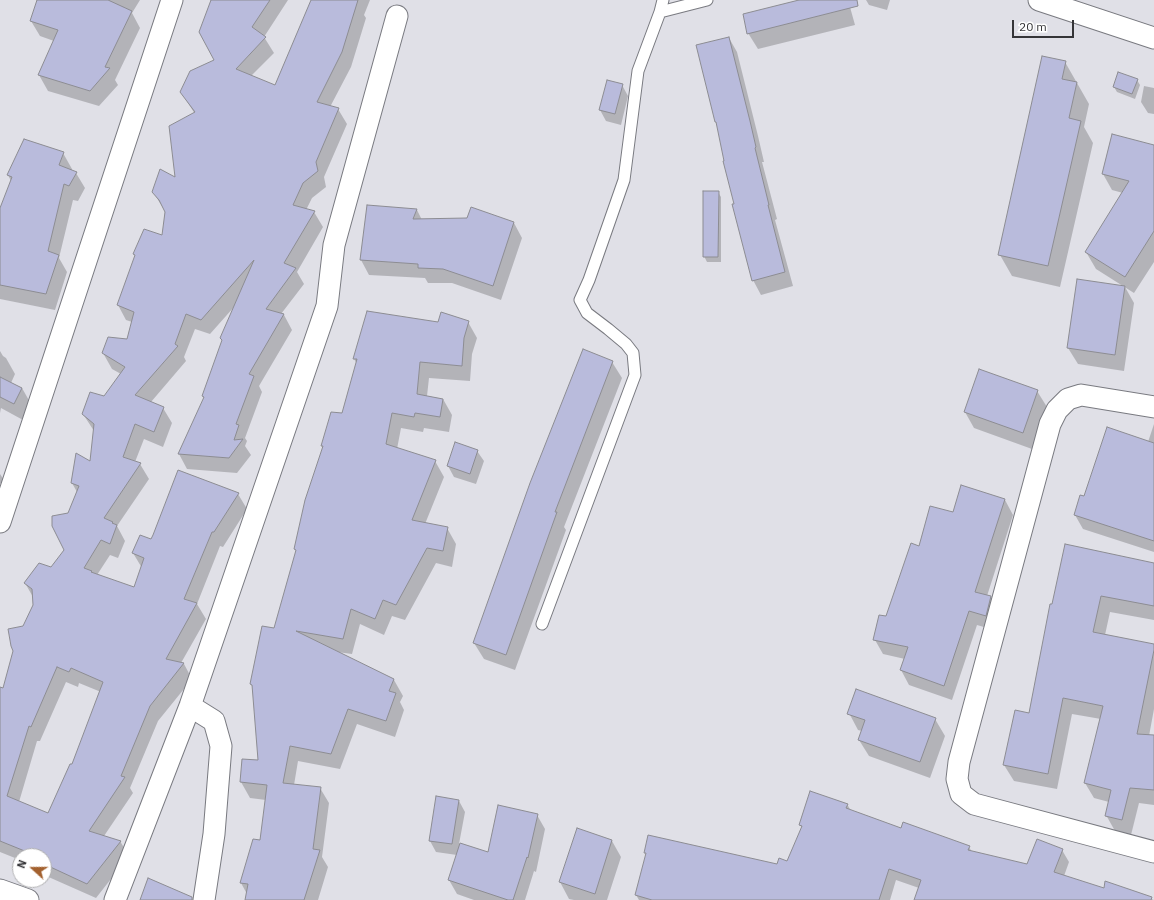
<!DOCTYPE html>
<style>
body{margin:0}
#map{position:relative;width:1154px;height:900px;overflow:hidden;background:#e0e0e7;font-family:"IBM Plex Sans",sans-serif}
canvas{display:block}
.north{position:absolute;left:12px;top:848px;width:40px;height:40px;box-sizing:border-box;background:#fff;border:1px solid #aeaeaf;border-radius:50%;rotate:291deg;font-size:11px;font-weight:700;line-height:16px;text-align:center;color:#353538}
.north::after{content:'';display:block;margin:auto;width:14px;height:18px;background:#a3612f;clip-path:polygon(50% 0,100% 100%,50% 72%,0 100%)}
.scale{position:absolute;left:1012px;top:20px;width:62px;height:18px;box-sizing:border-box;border:2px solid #353538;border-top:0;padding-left:5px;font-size:12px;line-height:14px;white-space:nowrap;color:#353538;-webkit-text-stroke:3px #fff;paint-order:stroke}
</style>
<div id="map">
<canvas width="1154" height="900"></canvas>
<div class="north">N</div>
<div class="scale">20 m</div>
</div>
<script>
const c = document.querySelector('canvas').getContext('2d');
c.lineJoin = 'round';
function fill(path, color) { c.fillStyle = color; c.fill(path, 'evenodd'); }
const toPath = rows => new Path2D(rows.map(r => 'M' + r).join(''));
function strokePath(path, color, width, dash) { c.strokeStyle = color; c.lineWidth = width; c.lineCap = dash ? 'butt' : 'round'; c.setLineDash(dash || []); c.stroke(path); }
const shadow = toPath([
 [38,0,140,0,132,13,140,28,115,80,118,85,99,106,48,91,39,75,54,41,40,36,31,21],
 [230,0,288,0,264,37,274,53,251,76,275,87,312,0,370,0,364,15,366,18,351,67,330,107,338,109,347,124,324,177,326,187,312,198,306,210,314,212,323,227,297,272,304,284,281,314,284,315,292,330,259,386,262,392,245,438,247,441,245,446,251,455,237,473,187,469,179,454,204,399,203,396,223,342,221,338,234,307,210,334,195,329,184,357,186,361,151,402,163,408,172,423,163,447,144,439,135,462,140,464,149,479,117,526,125,541,118,558,110,555,97,575,134,588,142,568,133,553,151,540,238,494,247,509,223,547,220,546,197,604,206,619,181,663,184,664,192,679,158,721,130,788,133,793,104,836,120,841,129,856,96,898,44,875,44,856,20,856,20,860,0,852,0,688,4,689,23,627,34,605,33,597,25,583,52,569,65,550,69,514,77,492,72,483,91,463,94,431,83,414,105,397,121,374,112,369,103,353,128,341,132,322,126,320,118,305,136,257,134,254,163,236,165,211,153,192,176,179,195,114,181,92,215,61],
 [66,682,78,687,79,683,101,692,73,766,49,814,19,802,37,741,40,741],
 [803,0,847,0,850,7,855,25,758,49,748,33],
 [866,0,890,0,887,10,869,5],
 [729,38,737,52,758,136,764,162,762,162,777,219,775,220,793,286,761,295,753,280,717,125,716,122],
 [1065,62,1089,104,1084,127,1093,143,1060,287,1012,276,1000,255],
 [1137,80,1140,85,1135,99,1117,92,1114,87],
 [622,85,628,96,621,125,606,121,600,110],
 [1144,86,1154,88,1154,114,1148,113,1141,102],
 [1154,146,1154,262,1134,293,1096,269,1086,252,1123,193,1112,190,1103,174],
 [63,153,72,169,72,171,76,173,85,188,78,201,73,200,59,258,67,272,55,310,0,299,0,211,11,181,8,175],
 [718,192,721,197,721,262,707,262,704,256],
 [367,206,417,210,422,220,514,223,522,238,501,300,452,283,428,283,425,278,369,275,361,260],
 [1125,287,1134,303,1124,371,1078,364,1068,348],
 [368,312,439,323,468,322,477,338,472,354,470,381,429,378,427,396,443,399,452,415,449,432,424,428,423,432,401,428,397,449,435,461,444,477,425,524,447,528,456,544,452,567,436,563,405,620,392,616,384,635,360,624,352,654,337,652,394,680,403,696,400,702,404,710,395,737,357,724,340,769,298,761,294,785,320,788,329,803,322,857,328,867,318,900,246,900,247,894,241,883,261,842,266,800,250,798,241,782,243,760,259,762,253,688,251,684,275,629,297,552,295,549,323,448,322,445,342,414,357,364,354,359],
 [0,351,3,356,6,358,15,374,11,383,22,388,31,404,23,420,1,408,0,413],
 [612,362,622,378,564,527,566,530,515,670,484,659,474,643],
 [1037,391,1047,407,1032,449,974,428,965,412],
 [1154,424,1154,552,1083,529,1075,515,1085,497,1148,442],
 [477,451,484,461,476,484,454,477,448,466],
 [0,474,4,480,0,484],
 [1005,500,1013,515,987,596,991,597,999,611,994,630,977,625,952,700,909,685,901,670,905,659,883,654,875,640,920,547,953,513],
 [1154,565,1154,620,1110,612,1105,635,1154,645,1154,709,1149,736,1154,736,1154,805,1139,803,1131,835,1115,831,1106,815,1109,802,1094,798,1085,783,1101,719,1072,714,1057,789,1014,781,1004,765,1030,714,1051,605],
 [849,713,935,719,945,736,930,778,869,756,859,740,862,731,858,730],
 [459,801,465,812,459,844,488,854,537,815,545,829,536,872,534,871,525,900,474,900,457,894,449,880,457,855,436,852,430,841],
 [847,804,851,811,901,829,969,847,972,852,1028,865,1062,850,1069,862,1064,876,1105,889,1106,883,1154,900,915,900,919,888,896,880,890,900,639,900,636,895,647,855,646,853,778,865,788,862,802,828,800,825],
 [577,830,612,841,621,857,607,900,574,900,569,899,560,882]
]);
const building = toPath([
 [37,0,108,0,132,11,105,67,110,68,90,91,38,75,58,30,30,21,37,0],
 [211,0,270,0,252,27,266,37,236,69,275,85,311,0,358,0,342,52,317,102,339,108,316,162,318,171,303,183,293,205,315,211,284,263,296,268,266,309,284,314,249,374,254,376,236,424,239,425,234,440,243,439,229,458,178,454,204,397,202,396,222,340,220,338,254,260,201,320,186,314,175,344,178,346,135,395,164,407,154,432,135,424,123,457,141,463,104,518,113,522,112,523,117,525,110,544,101,540,84,568,92,571,91,572,134,587,144,558,132,553,140,535,151,539,153,535,178,470,239,493,214,532,212,532,184,599,197,603,166,659,184,663,150,706,121,776,125,777,89,831,121,841,87,884,44,864,44,856,37,856,0,841,0,687,3,688,13,651,11,646,8,629,23,626,33,605,32,589,24,583,39,563,51,567,64,550,52,526,52,516,68,513,79,486,71,483,76,453,90,461,94,424,82,414,90,392,104,396,125,367,102,353,108,337,127,339,134,312,117,305,135,255,133,254,144,229,162,235,165,212,159,200,152,192,160,169,175,177,169,126,195,112,180,92,190,71,214,60,199,32,211,0],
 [57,667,69,672,71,668,103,682,72,764,70,764,48,813,7,796,29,726,31,727,57,667],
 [799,0,857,0,858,6,747,34,743,14,799,0],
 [729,37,750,121,756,147,755,148,769,205,768,205,785,272,752,281,732,204,734,204,723,161,724,161,716,122,715,122,696,45,729,37],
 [1042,56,1066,61,1062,79,1077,82,1069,118,1081,121,1048,266,998,255,1042,56],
 [1118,72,1138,79,1132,94,1113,87,1118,72],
 [607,80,623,84,615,114,599,110,607,80],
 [1112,134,1154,145,1154,231,1125,277,1085,252,1129,181,1102,174,1112,134],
 [24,139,64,152,59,165,77,172,69,186,64,184,48,251,59,255,46,294,0,285,0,208,12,177,7,175,24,139],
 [703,191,719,191,718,257,703,257,703,191],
 [367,205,417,209,413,219,467,218,471,207,514,222,493,286,443,269,418,268,418,264,360,260,367,205],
 [1077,279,1125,286,1115,355,1067,348,1077,279],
 [367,311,438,322,441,312,469,321,464,338,462,366,420,362,417,394,443,399,440,417,415,413,414,417,392,413,386,444,436,460,412,520,448,527,443,551,427,548,396,605,383,600,375,619,351,609,343,639,296,631,394,679,389,691,396,693,386,721,348,709,331,754,290,746,283,783,321,787,313,849,320,850,304,900,245,900,248,884,240,883,253,839,260,840,267,785,240,782,242,759,258,760,252,685,250,684,262,626,274,628,296,550,294,549,305,500,323,446,321,446,331,412,342,413,357,359,353,359,367,311],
 [583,349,613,361,555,512,557,512,506,655,473,643,530,483,583,349],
 [979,369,1038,390,1023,433,964,412,979,369],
 [0,377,22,388,14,404,0,397,0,377],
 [1107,427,1154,443,1154,541,1074,515,1080,495,1084,496,1107,427],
 [455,442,478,450,470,474,447,466,455,442],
 [961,485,1005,499,975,592,991,596,986,616,969,611,944,686,900,670,908,647,873,640,879,615,886,616,911,543,919,546,930,506,953,512,961,485],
 [1065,544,1154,563,1154,606,1101,596,1093,632,1154,644,1154,650,1137,734,1154,735,1154,790,1130,788,1122,820,1105,816,1111,790,1084,783,1103,706,1063,698,1048,774,1003,765,1015,710,1029,713,1050,604,1052,604,1065,544],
 [856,689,936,718,920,762,858,740,865,720,847,714,856,689],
 [810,791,848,804,846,808,901,828,903,822,970,846,968,850,1027,864,1037,839,1063,849,1054,872,1104,888,1105,881,1152,897,1151,900,914,900,921,880,889,869,879,900,652,900,635,895,646,853,644,853,648,835,777,864,779,858,787,861,802,826,799,825,810,791],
 [436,796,459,800,452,844,429,841,436,796],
 [498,805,538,814,528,858,527,857,513,900,508,900,448,880,460,843,488,852,498,805],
 [577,828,612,840,595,894,559,882,577,828],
 [148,878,192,897,192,900,140,900,148,878]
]);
const service = toPath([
 [660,12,707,0],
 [542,624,635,375,633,353,626,344,608,329,587,313,580,300,589,280,624,180,638,71,660,12,663,0]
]);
const minor = toPath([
 [1039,0,1154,38],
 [1154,407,1081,395,1068,399,1057,410,1050,424,959,762,957,779,961,794,974,804,1154,852],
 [0,522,172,0],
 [190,706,214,721,221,746,214,834,204,900],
 [0,890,28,900],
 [115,900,190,706,327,306,334,245,397,16]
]);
fill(shadow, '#0003');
fill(building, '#b9bbdc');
strokePath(building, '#8c8c92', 1);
strokePath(service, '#797a80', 13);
strokePath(minor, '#797a80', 23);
strokePath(service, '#fff', 11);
strokePath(minor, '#fff', 21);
</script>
